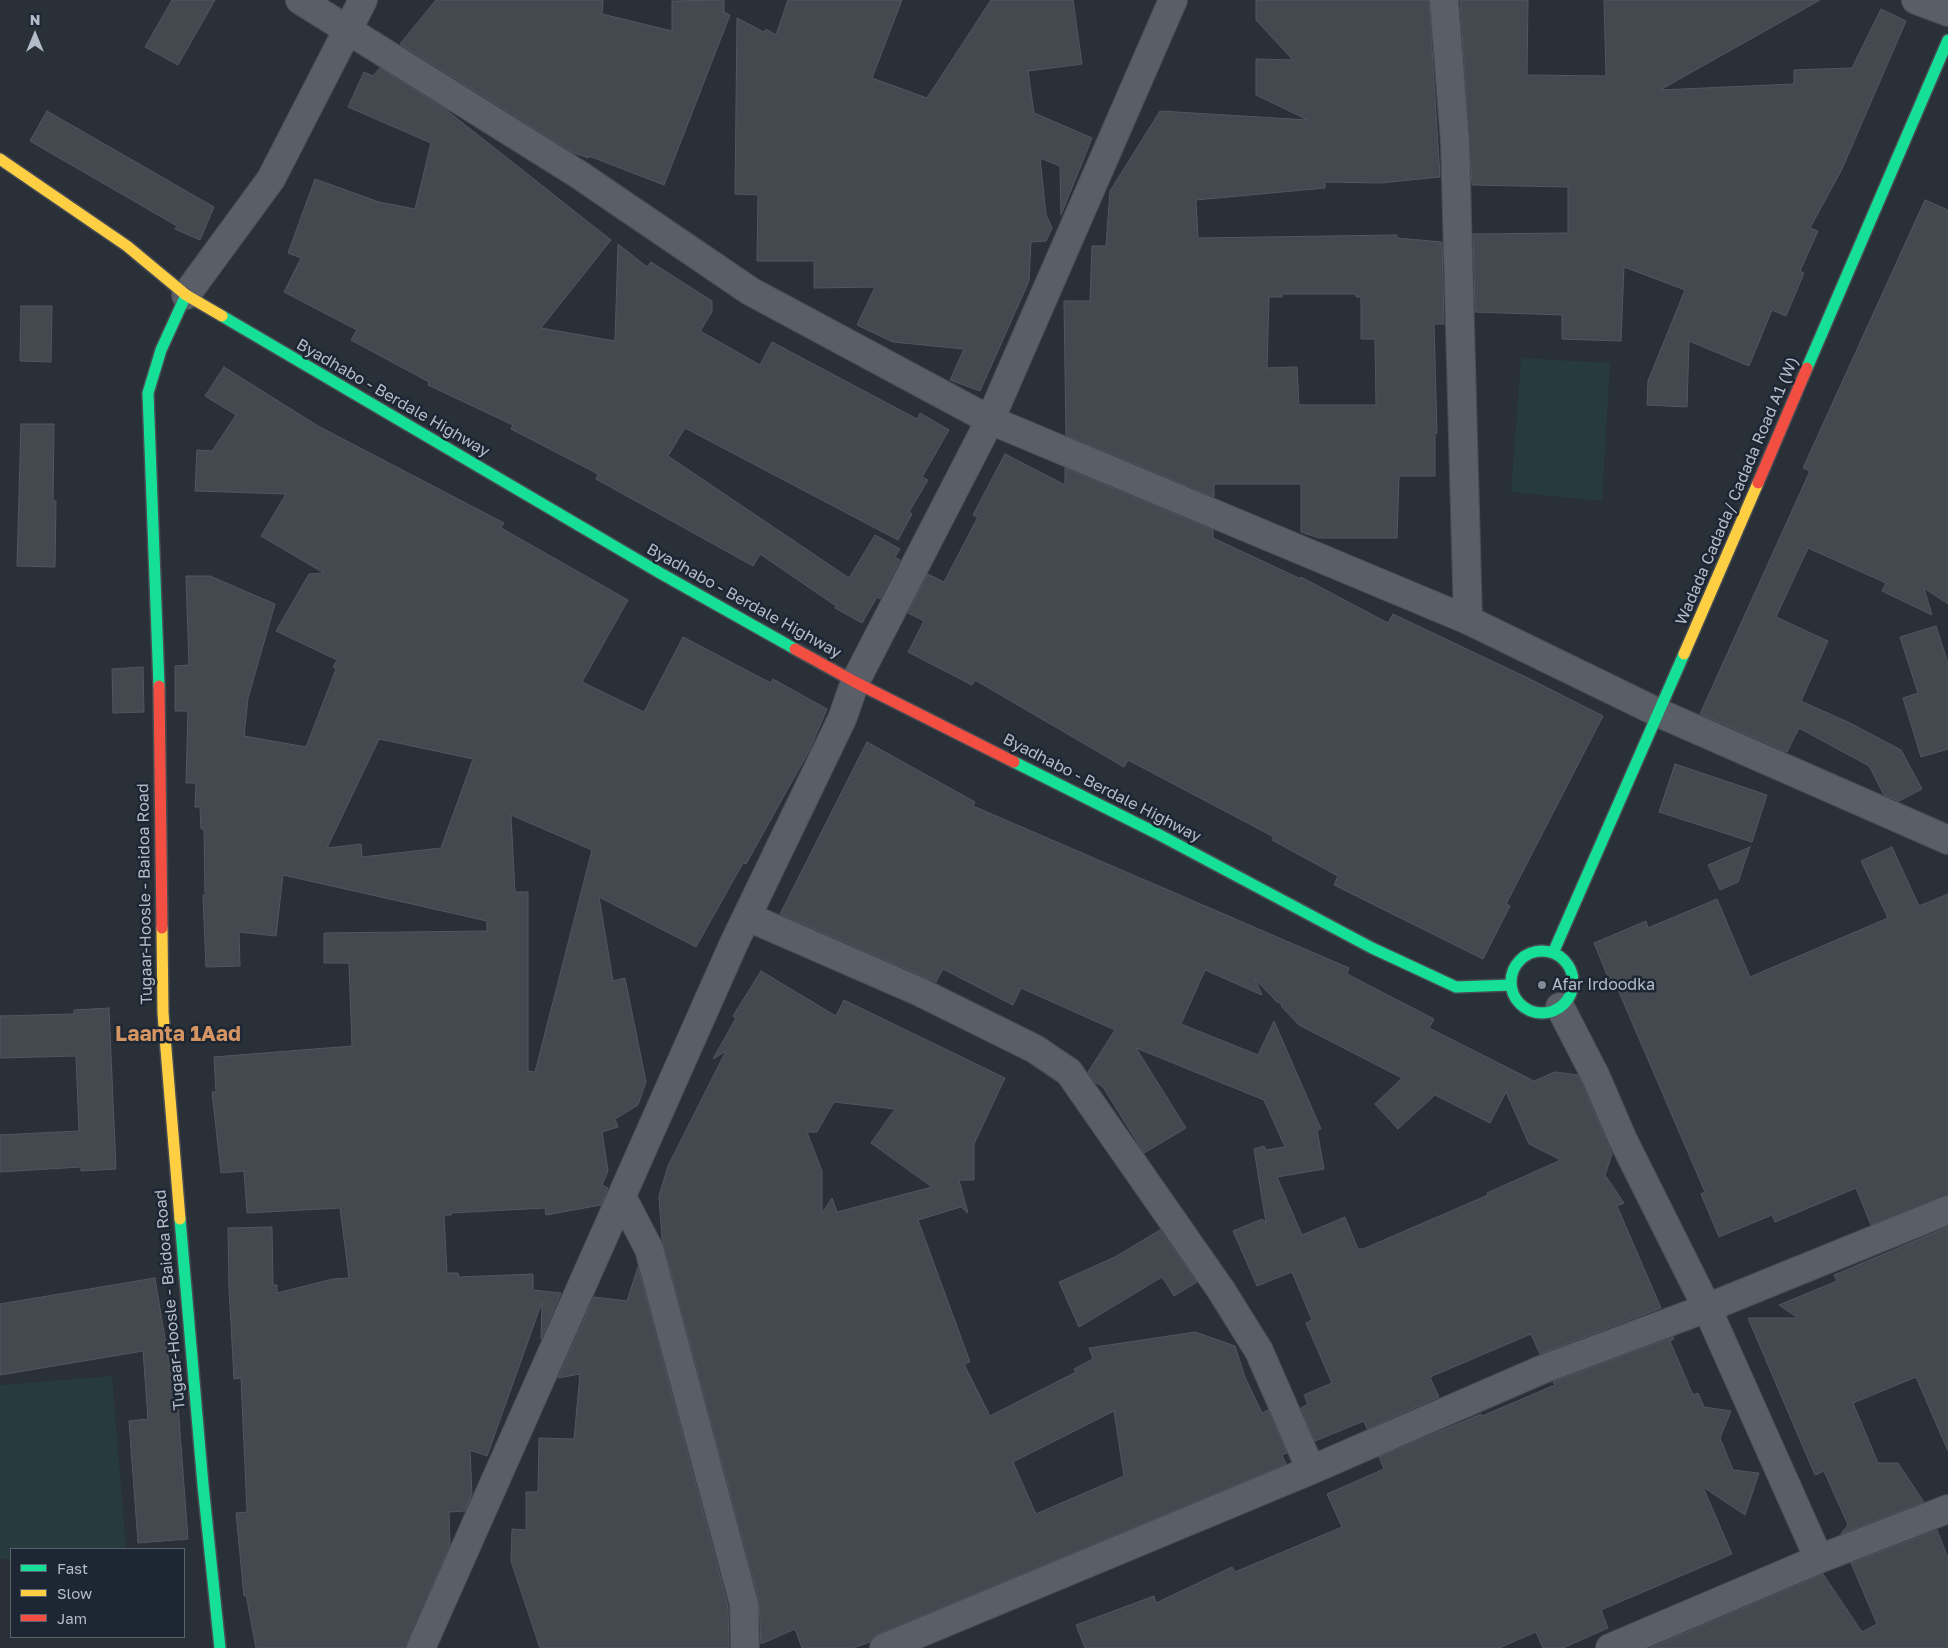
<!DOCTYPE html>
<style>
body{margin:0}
#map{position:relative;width:1948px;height:1648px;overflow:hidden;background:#2a3038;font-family:"Golos Text",sans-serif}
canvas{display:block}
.legend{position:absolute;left:10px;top:1548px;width:175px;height:90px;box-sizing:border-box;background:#1d2633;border:1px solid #59626f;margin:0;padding:6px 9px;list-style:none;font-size:15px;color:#b4bcc9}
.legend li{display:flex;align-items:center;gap:10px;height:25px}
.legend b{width:25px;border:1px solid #59626f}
.north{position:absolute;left:10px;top:10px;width:50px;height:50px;-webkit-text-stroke:4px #1d2633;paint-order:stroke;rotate:0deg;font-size:14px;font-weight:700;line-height:20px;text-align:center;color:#b4bcc9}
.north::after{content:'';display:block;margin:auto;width:18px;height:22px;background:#b4bcc9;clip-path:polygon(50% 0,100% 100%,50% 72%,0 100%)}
</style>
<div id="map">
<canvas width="1948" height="1648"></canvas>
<ul class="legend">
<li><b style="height:6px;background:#16e098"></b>Fast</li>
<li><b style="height:6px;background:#ffcf43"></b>Slow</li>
<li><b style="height:6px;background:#f24e42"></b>Jam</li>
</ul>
<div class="north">N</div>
</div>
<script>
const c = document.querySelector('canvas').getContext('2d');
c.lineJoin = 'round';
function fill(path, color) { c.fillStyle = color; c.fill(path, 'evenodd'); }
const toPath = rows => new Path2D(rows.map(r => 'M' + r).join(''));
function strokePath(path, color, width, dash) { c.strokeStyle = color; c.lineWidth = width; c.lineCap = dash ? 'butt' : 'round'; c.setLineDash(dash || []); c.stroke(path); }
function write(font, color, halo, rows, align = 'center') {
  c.font = font + ' "Golos Text",sans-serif'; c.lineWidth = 5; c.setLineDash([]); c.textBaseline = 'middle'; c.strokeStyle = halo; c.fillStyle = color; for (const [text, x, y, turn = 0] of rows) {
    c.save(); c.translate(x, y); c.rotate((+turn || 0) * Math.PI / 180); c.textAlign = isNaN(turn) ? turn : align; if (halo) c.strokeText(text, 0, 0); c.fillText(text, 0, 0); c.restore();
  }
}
const green = toPath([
 [1521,358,1610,363,1602,501,1511,492],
 [112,1376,126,1549,11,1549,11,1559,0,1559,0,1385]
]);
const building = toPath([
 [172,0,215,0,178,65,145,47,172,0],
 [436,0,603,0,602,14,672,31,672,1,724,0,724,12,730,15,664,185,589,156,588,158,572,152,400,44,436,0],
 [788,0,902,0,872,78,927,98,991,0,1073,0,1082,64,1028,71,1034,113,1092,138,1061,215,1060,166,1040,158,1046,214,1052,228,1046,241,1031,242,1029,281,980,391,950,380,964,349,893,342,857,325,875,287,814,288,814,261,757,261,758,195,735,194,737,18,764,32,766,29,776,35,788,0],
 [1256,0,1429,0,1440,177,1380,183,1325,182,1325,188,1196,200,1198,238,1397,235,1397,238,1442,242,1444,324,1434,324,1437,433,1435,433,1435,476,1399,476,1397,538,1319,538,1301,532,1301,484,1214,484,1214,497,1066,435,1064,301,1090,301,1092,246,1106,246,1110,191,1160,111,1308,120,1256,95,1256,59,1293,60,1256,20,1256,0],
 [1282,294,1356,294,1356,297,1361,297,1361,339,1375,339,1376,405,1299,405,1297,367,1267,368,1269,297,1282,297,1282,294],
 [1460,0,1528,0,1527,75,1606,76,1604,0,1820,0,1660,90,1794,84,1794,70,1852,68,1881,9,1906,21,1842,169,1810,228,1818,231,1800,271,1804,273,1786,316,1772,310,1749,366,1689,341,1687,407,1647,405,1648,381,1685,290,1624,267,1621,341,1562,339,1562,315,1475,312,1473,234,1568,233,1568,187,1472,185,1460,0],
 [380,68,445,109,611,240,541,328,615,341,618,244,647,267,651,262,712,301,712,312,700,331,760,365,772,342,917,419,920,413,949,430,922,477,928,480,909,512,912,514,898,540,685,428,668,456,849,578,875,535,900,549,895,557,900,560,880,599,877,597,862,623,835,608,836,606,760,554,753,566,596,479,598,474,511,429,513,425,428,385,429,382,351,340,357,330,284,292,301,258,288,253,315,179,379,202,415,209,431,143,348,107,364,72,373,76,380,68],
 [47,111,214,207,200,240,175,229,177,226,30,141,47,111],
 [1925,200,1948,210,1948,604,1924,588,1932,615,1882,591,1886,583,1808,548,1776,617,1828,641,1801,701,1850,723,1901,750,1922,789,1899,801,1884,795,1869,766,1799,728,1787,752,1700,714,1810,471,1803,468,1925,200],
 [21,306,52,306,51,362,20,361,21,306],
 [224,367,318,426,504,523,501,528,628,600,582,682,644,712,683,637,771,683,773,679,827,709,809,751,746,864,743,863,696,947,599,897,613,981,625,978,646,1082,638,1105,615,1119,618,1127,602,1132,608,1171,602,1185,608,1188,601,1205,546,1215,545,1208,451,1213,451,1215,444,1215,447,1273,458,1273,459,1277,533,1274,533,1290,561,1293,541,1339,542,1302,487,1456,470,1450,472,1494,465,1511,449,1512,450,1544,406,1648,256,1648,246,1595,244,1596,236,1513,247,1512,241,1378,234,1379,229,1288,228,1228,272,1227,273,1285,277,1285,277,1293,333,1279,349,1278,340,1208,247,1213,244,1171,221,1173,212,1092,216,1092,214,1057,352,1046,349,963,324,963,324,933,487,931,487,921,283,875,276,936,239,932,240,966,206,967,203,895,205,895,204,829,201,829,200,807,195,807,196,783,186,783,188,711,175,711,175,666,189,665,186,576,210,576,275,604,248,698,244,736,306,747,336,669,333,667,337,660,276,631,309,574,324,573,261,536,286,494,195,491,197,450,212,451,236,415,205,396,224,367],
 [379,739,473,759,441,848,362,857,361,844,327,848,379,739],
 [511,815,592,850,535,1072,528,1071,528,892,515,892,511,815],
 [21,424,54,424,53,501,56,501,55,567,17,566,21,424],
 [1005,454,1065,485,1065,468,1213,530,1213,538,1301,579,1301,577,1388,623,1393,614,1534,681,1603,716,1506,904,1510,906,1483,959,1334,885,1338,876,1272,840,1274,837,1128,760,1124,767,975,680,972,685,908,652,924,621,908,613,928,574,944,582,978,517,973,515,1005,454],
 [1936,626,1948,663,1948,749,1921,757,1903,698,1918,693,1900,637,1936,626],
 [143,667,144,712,113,713,112,669,143,667],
 [867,742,975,802,973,806,1349,968,1347,974,1434,1019,1429,1028,1534,1081,1555,1072,1578,1075,1612,1154,1605,1175,1624,1203,1617,1206,1661,1308,1540,1354,1531,1334,1430,1377,1439,1397,1367,1429,1364,1421,1315,1441,1301,1408,1308,1404,1304,1395,1332,1383,1306,1323,1312,1320,1292,1272,1257,1286,1233,1231,1262,1219,1266,1223,1254,1149,1264,1146,1266,1150,1285,1147,1264,1100,1136,1048,1186,1128,1144,1153,1103,1087,1095,1082,1088,1072,1115,1030,1021,988,1013,1005,943,969,936,982,780,914,867,742],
 [1205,970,1262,995,1255,979,1277,1002,1282,1004,1281,1006,1299,1025,1402,1078,1375,1104,1398,1129,1435,1095,1490,1123,1506,1092,1529,1144,1561,1160,1487,1193,1488,1195,1363,1249,1358,1249,1345,1217,1302,1235,1277,1177,1324,1169,1317,1130,1321,1129,1274,1021,1258,1055,1181,1024,1205,970],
 [1675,764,1767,795,1752,842,1659,812,1675,764],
 [1750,847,1738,882,1720,890,1708,865,1750,847],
 [1892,847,1919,906,1948,894,1948,1195,1871,1225,1856,1188,1775,1222,1772,1215,1719,1237,1701,1194,1705,1192,1616,985,1612,987,1594,943,1646,921,1648,928,1717,899,1750,977,1888,918,1861,861,1892,847],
 [761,971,836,1016,844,1000,1005,1078,974,1144,974,1180,959,1180,968,1213,961,1207,918,1220,970,1362,964,1364,990,1416,1076,1372,1074,1369,1093,1359,1089,1348,1195,1332,1235,1346,1245,1377,1262,1413,1268,1410,1287,1453,1282,1455,1286,1464,878,1634,870,1642,853,1648,802,1648,795,1629,761,1644,759,1600,662,1239,659,1196,668,1166,726,1051,713,1059,736,1018,733,1016,761,971],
 [834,1102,895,1109,871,1143,932,1187,837,1212,832,1198,822,1213,822,1171,807,1132,817,1132,834,1102],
 [1114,1411,1124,1476,1036,1514,1013,1462,1114,1411],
 [109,1008,116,1169,81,1171,81,1167,0,1172,0,1135,79,1131,76,1056,0,1058,0,1016,74,1014,74,1010,109,1008],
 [1948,1227,1948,1451,1916,1377,1853,1403,1878,1463,1898,1463,1924,1502,1841,1534,1848,1525,1824,1471,1815,1475,1748,1318,1798,1318,1779,1305,1837,1281,1834,1275,1948,1227],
 [1160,1230,1197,1282,1174,1296,1162,1277,1079,1327,1059,1282,1115,1257,1160,1230],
 [638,1267,728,1606,729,1648,540,1648,511,1561,512,1529,526,1530,526,1492,538,1492,539,1438,574,1439,580,1374,558,1378,594,1297,627,1301,638,1267],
 [155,1278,174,1393,177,1392,188,1539,138,1543,129,1421,148,1419,143,1351,0,1375,0,1304,155,1278],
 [1673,1337,1674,1339,1670,1341,1693,1395,1698,1393,1704,1407,1731,1411,1720,1438,1733,1470,1759,1473,1745,1515,1703,1487,1732,1554,1601,1610,1608,1628,1563,1648,1543,1648,1536,1632,1499,1648,1085,1648,1076,1625,1154,1596,1156,1603,1232,1567,1235,1572,1342,1527,1327,1494,1384,1469,1379,1457,1481,1414,1482,1416,1555,1385,1553,1382,1673,1337],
 [1937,1530,1948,1558,1948,1648,1650,1648,1823,1574,1862,1632,1877,1624,1851,1563,1937,1530]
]);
const street = toPath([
 [300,0,578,174,750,291,990,420,1468,620,1659,713,1948,840],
 [1444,0,1455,143,1468,620],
 [1916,0,1948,12],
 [186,295,271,179,363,0],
 [748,917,920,992,1035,1049,1069,1072,1221,1290,1259,1351,1311,1470],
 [1560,1007,1595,1075,1623,1140,1707,1308,1819,1559],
 [622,1197,649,1249,744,1604,745,1648],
 [421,1648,734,943,842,719,855,682,990,420,1173,0],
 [884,1648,1311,1470,1541,1370,1707,1308,1948,1210],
 [1610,1648,1819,1559,1948,1509]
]);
const fast = toPath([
 [222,316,660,573,795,649],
 [1807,368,1948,40],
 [159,686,148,393,161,350,186,295],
 [1014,762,1156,833,1372,948,1456,987,1511,985],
 '1511 982a31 31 0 1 1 62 0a31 31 0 1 1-62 0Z',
 [1553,953,1684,654],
 [180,1219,203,1485,220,1648]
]);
const slow = toPath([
 [0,159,127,246,186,295,222,316],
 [1684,654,1758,483],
 [162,928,163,1013,180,1219]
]);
const jam = toPath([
 [1758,483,1807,368],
 [795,649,855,682,1014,762],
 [159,686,162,928]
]);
const markers = [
 [1542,985,5,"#848b96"]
];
const streetNames = [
 ["Byadhabo - Berdale Highway",393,398,30],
 ["Wadada Cadada/ Cadada Road A1 (W)",1737,491,-67],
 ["Byadhabo - Berdale Highway",744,601,29],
 ["Byadhabo - Berdale Highway",1102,788,27],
 ["Tugaar-Hoosle - Baidoa Road",145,894,-91],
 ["Tugaar-Hoosle - Baidoa Road",170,1300,-95]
];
const poiNames = [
 ["Afar Irdoodka",1552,985]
];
const districtNames = [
 ["Laanta 1Aad",178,1034]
];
fill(green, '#273a3e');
fill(building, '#444950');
strokePath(building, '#52575f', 1);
strokePath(street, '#484c53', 30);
strokePath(fast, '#484c53', 14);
strokePath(slow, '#484c53', 14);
strokePath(jam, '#484c53', 14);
strokePath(street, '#5a5e66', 28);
strokePath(fast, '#16e098', 11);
strokePath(slow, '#ffcf43', 11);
strokePath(jam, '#f24e42', 11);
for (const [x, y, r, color] of markers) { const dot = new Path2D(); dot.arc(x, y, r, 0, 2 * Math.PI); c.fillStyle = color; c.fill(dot); strokePath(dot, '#1d2633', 2); }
write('16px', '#b4bcc9', '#1d2633', streetNames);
write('16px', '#b4bcc9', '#1d2633', poiNames, 'left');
write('bold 21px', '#d59563', '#1d2633', districtNames);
</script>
